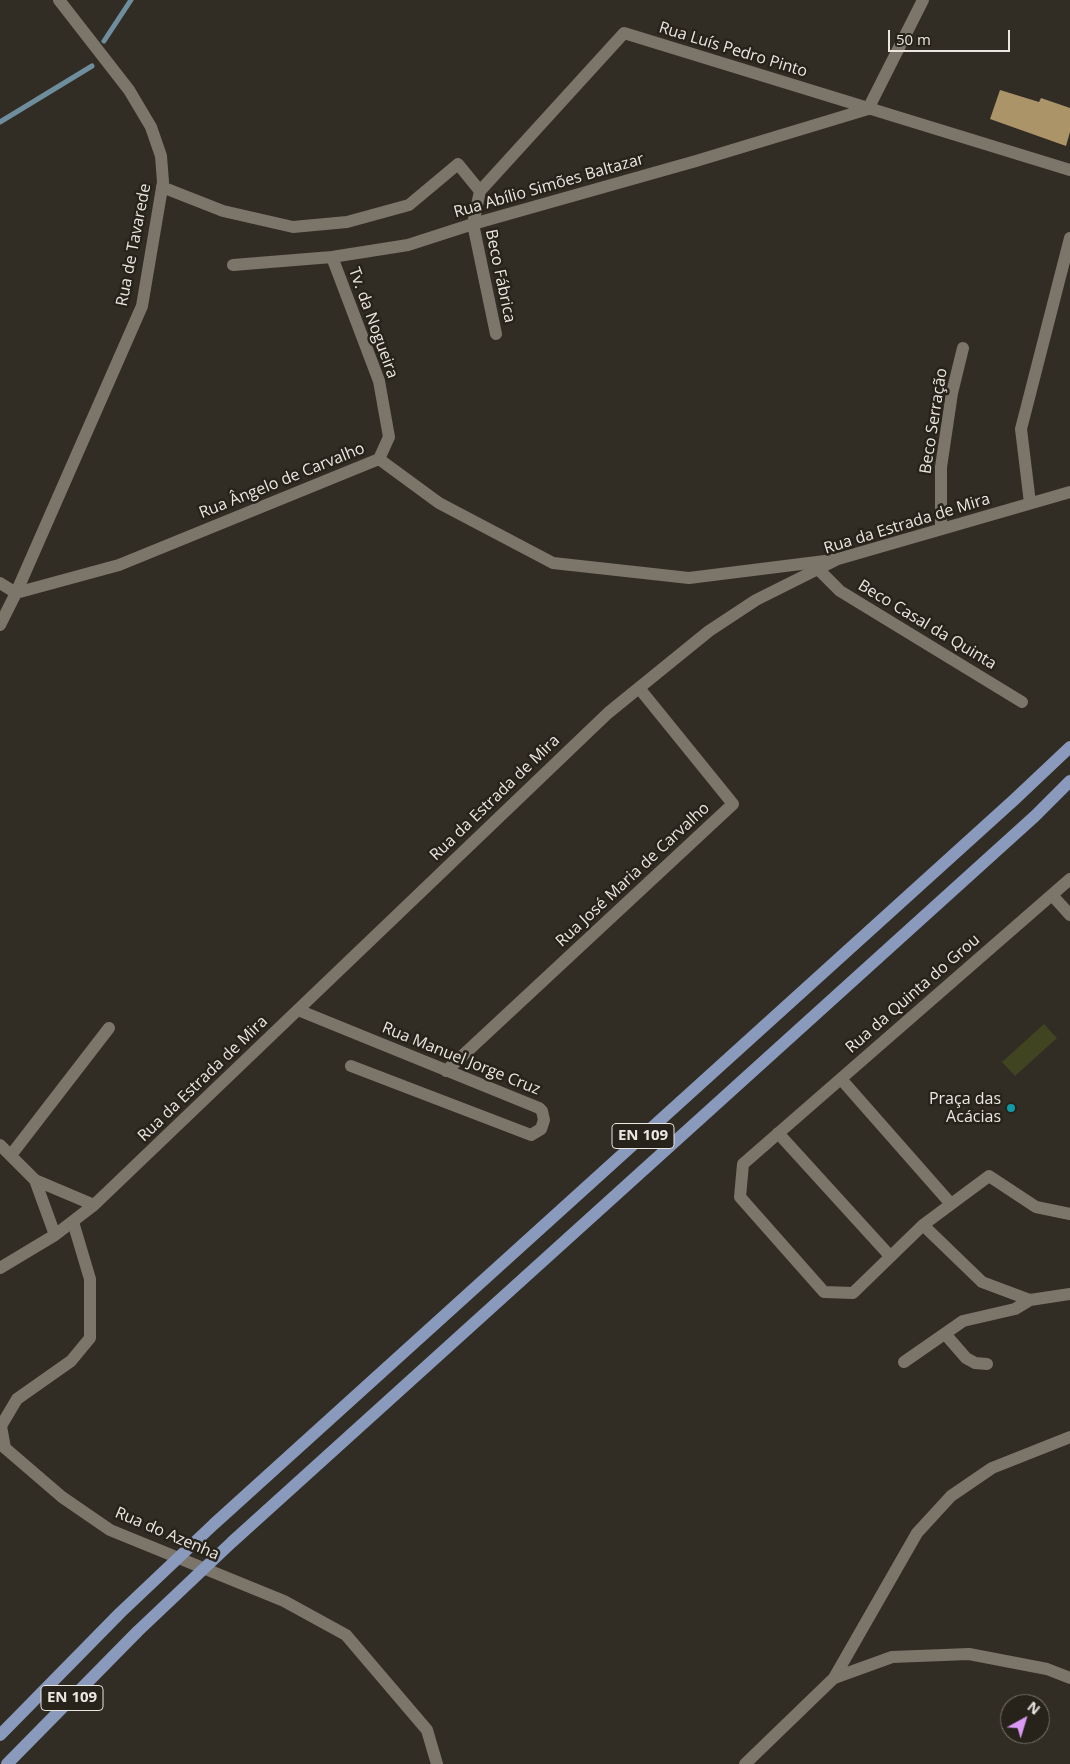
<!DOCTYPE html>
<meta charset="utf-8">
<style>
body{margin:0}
#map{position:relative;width:1070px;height:1764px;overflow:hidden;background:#322d24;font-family:"Open Sans",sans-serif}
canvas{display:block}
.north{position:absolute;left:1000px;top:1694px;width:50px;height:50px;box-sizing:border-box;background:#28231a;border:1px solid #76716a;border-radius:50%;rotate:39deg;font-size:14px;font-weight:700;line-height:20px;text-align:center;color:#eae7e1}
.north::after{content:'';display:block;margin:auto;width:18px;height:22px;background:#db99f6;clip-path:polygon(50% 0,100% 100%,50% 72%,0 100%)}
.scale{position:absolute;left:888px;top:30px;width:122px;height:22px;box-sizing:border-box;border:2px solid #eae7e1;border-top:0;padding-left:6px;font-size:15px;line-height:18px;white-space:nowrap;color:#eae7e1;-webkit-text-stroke:4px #28231a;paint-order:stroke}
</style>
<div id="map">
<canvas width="1070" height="1764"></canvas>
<div class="north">N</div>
<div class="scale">50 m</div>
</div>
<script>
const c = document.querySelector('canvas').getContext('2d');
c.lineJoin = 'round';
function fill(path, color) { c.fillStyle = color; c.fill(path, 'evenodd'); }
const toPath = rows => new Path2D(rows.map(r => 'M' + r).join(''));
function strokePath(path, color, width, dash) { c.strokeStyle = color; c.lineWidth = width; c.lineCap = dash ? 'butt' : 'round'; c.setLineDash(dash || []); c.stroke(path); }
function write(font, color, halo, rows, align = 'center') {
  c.font = font + ' "Open Sans",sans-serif'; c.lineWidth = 5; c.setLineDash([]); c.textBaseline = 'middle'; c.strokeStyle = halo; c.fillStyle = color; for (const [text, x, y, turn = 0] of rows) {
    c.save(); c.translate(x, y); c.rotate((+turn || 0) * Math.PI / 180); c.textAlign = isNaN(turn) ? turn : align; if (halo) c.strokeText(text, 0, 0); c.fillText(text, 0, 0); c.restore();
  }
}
const green = toPath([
 [1044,1024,1057,1038,1015,1076,1002,1062]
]);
const stream = toPath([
 [104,41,131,0],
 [0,122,92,66]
]);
const building = toPath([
 [1000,90,1039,102,1041,98,1070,108,1070,132,1066,146,990,119]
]);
const street = toPath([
 [868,109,923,0],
 [162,187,223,211,293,227,347,222,409,205,458,164,480,191],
 [332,257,379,381,389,437,379,459],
 [233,265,332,257,408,245,473,224,696,161,868,109],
 [496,334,473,224,480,191,624,33,1070,170],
 [1030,503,1021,429,1070,238],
 [941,529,941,467,952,393,963,348],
 [818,569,840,591,1022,702],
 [0,583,16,593],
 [16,593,119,565,379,459,439,503,553,563,689,578,833,560],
 [0,625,16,593,142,306,163,182,161,156,151,127,129,90,59,0],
 [1070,879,743,1164,740,1197,824,1292,853,1293,923,1225,989,1176,1036,1207,1070,1214],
 [1052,895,1070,915],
 [298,1010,539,1108,542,1111,544,1120,541,1129,531,1135,351,1066],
 [446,1071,733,804,639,688],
 [841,1079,951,1204],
 [778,1133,890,1256],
 [11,1155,109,1028],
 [73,1222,90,1279,90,1338,71,1361,17,1399,1,1426,5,1448,62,1497,110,1530,284,1601,346,1635,427,1730,437,1764],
 [923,1225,982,1282,1030,1300,1070,1294],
 [946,1335,966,1358,975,1363,987,1364],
 [904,1362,963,1321,1015,1309,1030,1300],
 [834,1678,917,1533,951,1496,992,1468,1070,1437],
 [745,1764,834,1678,892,1657,969,1654,1047,1669,1070,1678]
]);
const secondary = toPath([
 [0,1145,35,1180,94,1205],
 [35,1180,55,1235],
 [0,1268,55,1235,94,1205,608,713,709,631,756,600,838,559,1070,492]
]);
const primary = toPath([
 [0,1735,120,1613,214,1524,1015,799,1070,747],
 [7,1764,138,1631,232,1542,1035,816,1070,781]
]);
const markers = [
 [1011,1108,5,"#0f9aa8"]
];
const shields = [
 [643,1136,62],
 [72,1698,62]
];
const shieldNames = [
 ["EN 109",643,1136],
 ["EN 109",72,1698]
];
const streetNames = [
 ["Rua Luís Pedro Pinto",733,50,17],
 ["Rua Abílio Simões Baltazar",549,186,-16],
 ["Rua de Tavarede",134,245,-79],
 ["Beco Fábrica",500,276,78],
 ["Tv. da Nogueira",373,323,70],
 ["Beco Serração",934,421,-81],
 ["Rua Ângelo de Carvalho",282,481,-22],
 ["Rua da Estrada de Mira",907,524,-17],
 ["Beco Casal da Quinta",927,625,31],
 ["Rua da Estrada de Mira",495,798,-44],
 ["Rua José Maria de Carvalho",633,875,-43],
 ["Rua da Quinta do Grou",913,994,-41],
 ["Rua Manuel Jorge Cruz",461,1059,22],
 ["Rua da Estrada de Mira",203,1079,-44],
 ["Rua do Azenha",167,1534,23]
];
const poiNames = [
 ["Praça das",1001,1099],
 ["Acácias",1001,1117]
];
fill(green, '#404421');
strokePath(stream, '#6e8e9e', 5);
fill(building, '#ab9468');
strokePath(street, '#7b756a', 12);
strokePath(secondary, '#7b756a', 12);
strokePath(primary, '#8a9abd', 12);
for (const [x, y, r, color] of markers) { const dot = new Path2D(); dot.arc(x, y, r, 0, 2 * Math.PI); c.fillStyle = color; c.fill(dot); strokePath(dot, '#28231a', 2); }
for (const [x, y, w] of shields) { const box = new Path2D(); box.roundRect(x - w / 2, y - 12.5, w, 25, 4); c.fillStyle = '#28231a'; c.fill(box); strokePath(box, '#eae7e1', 1); }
write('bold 15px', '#eae7e1', null, shieldNames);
write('16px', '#eae7e1', '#28231a', streetNames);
write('16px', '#eae7e1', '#28231a', poiNames, 'right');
</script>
